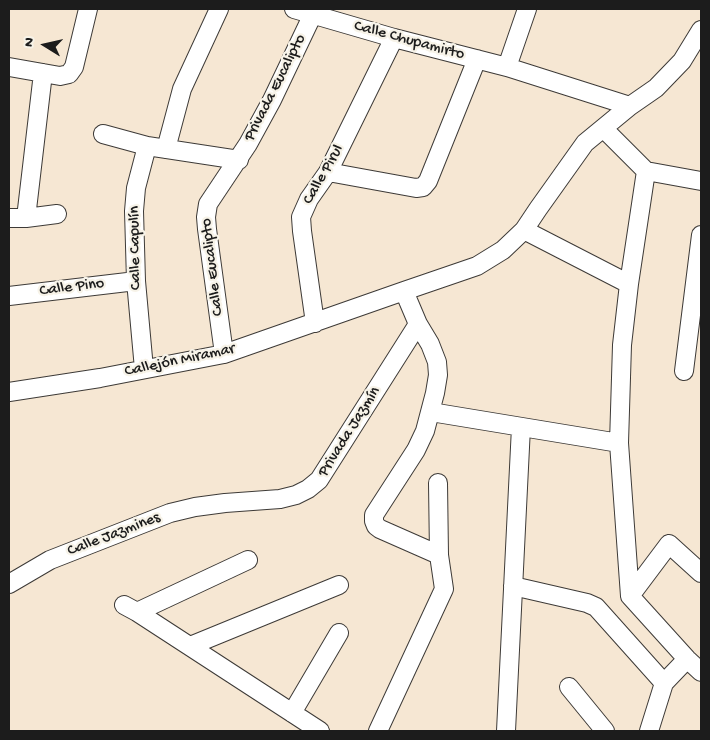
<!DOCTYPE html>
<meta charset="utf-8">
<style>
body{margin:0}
#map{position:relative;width:710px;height:740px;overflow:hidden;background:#f6e7d3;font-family:"Gochi Hand",sans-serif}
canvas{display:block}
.frame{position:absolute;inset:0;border:10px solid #1c1c1c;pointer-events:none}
.north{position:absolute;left:20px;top:20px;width:50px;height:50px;-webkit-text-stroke:4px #f7f3e8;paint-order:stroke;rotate:280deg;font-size:14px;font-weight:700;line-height:20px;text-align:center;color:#1c1c1c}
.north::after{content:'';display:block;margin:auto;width:18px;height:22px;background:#1c1c1c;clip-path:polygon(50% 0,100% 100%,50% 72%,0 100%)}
</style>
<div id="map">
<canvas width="710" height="740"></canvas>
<div class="frame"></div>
<div class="north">N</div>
</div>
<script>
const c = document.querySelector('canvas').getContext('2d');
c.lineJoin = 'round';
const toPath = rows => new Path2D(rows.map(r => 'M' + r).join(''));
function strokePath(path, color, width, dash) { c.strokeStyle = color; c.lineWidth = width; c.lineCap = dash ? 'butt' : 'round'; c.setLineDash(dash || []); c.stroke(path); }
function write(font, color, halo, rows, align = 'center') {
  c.font = font + ' "Gochi Hand",sans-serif'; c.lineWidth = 4.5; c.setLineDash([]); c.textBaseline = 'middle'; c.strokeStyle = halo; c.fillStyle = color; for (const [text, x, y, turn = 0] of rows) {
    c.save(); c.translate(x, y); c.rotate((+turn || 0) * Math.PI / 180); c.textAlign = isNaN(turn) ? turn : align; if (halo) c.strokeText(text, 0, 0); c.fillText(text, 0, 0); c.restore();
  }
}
const minor = toPath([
 [294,9,394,38,507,67,630,106],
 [9,67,60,76,69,74,74,67,88,9],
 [507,67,527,9],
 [603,128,646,171,701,181],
 [103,134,147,146],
 [166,149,182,89,219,9],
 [328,172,416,188,423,187,428,181,477,59],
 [9,218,26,218,57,214],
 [26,218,43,73],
 [524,230,629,284],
 [404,291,418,324,430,344,437,362,438,375,435,393,425,431,416,450,374,515,374,521,376,526,380,529,439,555],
 [9,296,136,281],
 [315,323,302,231,301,217,309,199,328,172,394,38],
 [224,354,207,229,206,217,208,204,248,144,272,100,313,14],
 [144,369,136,281,134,211,136,188,147,146,239,160],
 [684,371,701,235],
 [9,392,100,378,224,354,404,291,477,266,503,250,524,230,538,209,585,143,630,106,656,88,682,61,701,30],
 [431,412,619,443],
 [9,584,50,560,170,513,195,507,225,503,280,499,296,495,308,489,319,480,418,324],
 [513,586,587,603,596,607,664,683],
 [630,596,619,443,622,345,629,284,646,171],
 [630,596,669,544,701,573],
 [630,596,687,659,701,672],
 [124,605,137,612,320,731],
 [137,612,248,560],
 [190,646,339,585],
 [569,687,605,731],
 [292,713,339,633],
 [378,731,444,589,439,555,438,483],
 [506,731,521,427],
 [649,731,664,683,687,659]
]);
const streetNames = [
 ["Calle Chupamirto",409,41,15],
 ["Privada Eucalipto",276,88,-63],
 ["Calle Pirul",324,175,-60],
 ["Calle Capulín",136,248,-91],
 ["Calle Eucalipto",213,267,-97],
 ["Calle Pino",72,288,-7],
 ["Callejón Miramar",180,361,-12],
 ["Privada Jazmín",350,432,-58],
 ["Calle Jazmines",114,535,-21]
];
strokePath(minor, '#3d3a37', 20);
strokePath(minor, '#fff', 18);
write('16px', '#1c1c1c', '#f7f3e8', streetNames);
</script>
